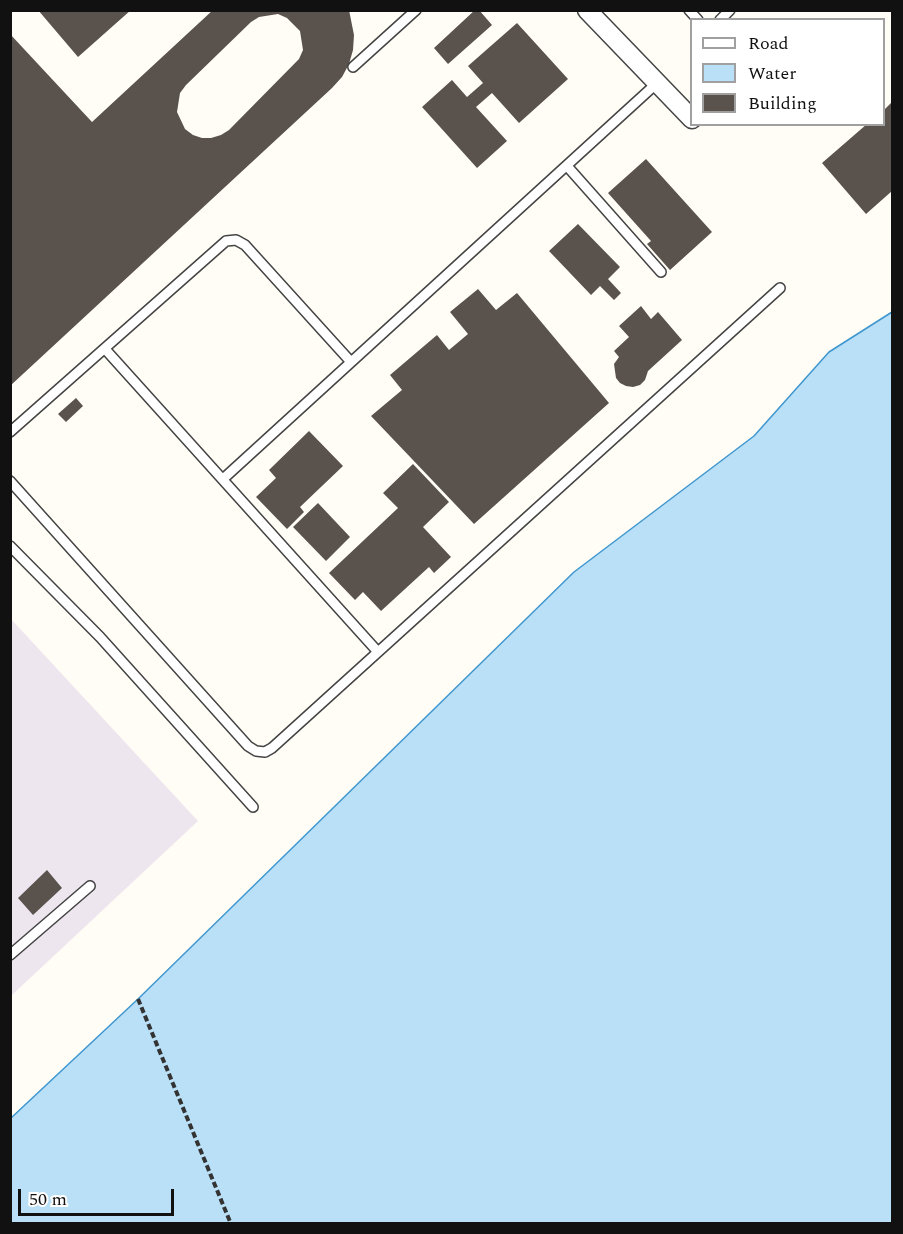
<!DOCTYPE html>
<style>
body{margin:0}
#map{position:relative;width:903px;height:1234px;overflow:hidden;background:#fffdf5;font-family:Spectral,serif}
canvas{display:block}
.frame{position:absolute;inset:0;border:12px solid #111;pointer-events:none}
.legend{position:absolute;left:690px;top:18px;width:195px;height:108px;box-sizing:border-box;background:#fff;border:2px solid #a0a0a0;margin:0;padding:8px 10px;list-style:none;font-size:18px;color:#111}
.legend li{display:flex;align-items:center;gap:12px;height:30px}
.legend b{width:30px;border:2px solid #a0a0a0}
.scale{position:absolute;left:18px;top:1189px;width:156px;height:27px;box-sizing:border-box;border:3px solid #111;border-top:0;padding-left:8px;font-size:18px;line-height:21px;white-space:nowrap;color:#111;-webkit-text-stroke:4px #fff;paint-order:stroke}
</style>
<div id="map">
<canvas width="903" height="1234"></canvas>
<div class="frame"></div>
<ul class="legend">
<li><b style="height:8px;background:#fff"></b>Road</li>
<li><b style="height:16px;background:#b9e0f7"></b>Water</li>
<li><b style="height:16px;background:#5a524d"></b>Building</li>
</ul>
<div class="scale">50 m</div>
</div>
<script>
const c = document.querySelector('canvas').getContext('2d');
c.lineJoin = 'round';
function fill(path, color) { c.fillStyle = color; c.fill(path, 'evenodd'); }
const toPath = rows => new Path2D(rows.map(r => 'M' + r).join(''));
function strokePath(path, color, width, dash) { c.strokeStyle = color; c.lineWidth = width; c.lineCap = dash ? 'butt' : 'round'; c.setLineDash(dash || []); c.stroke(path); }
const industrial = toPath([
 [11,619,198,821,11,996]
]);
const water = toPath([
 [892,312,892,1223,11,1223,11,1118,138,999,574,572,754,436,829,352,892,312]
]);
const building = toPath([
 [38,10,131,10,78,57],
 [213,10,349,10,354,35,353,50,349,64,342,77,332,88,10,386,10,34,92,122],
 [278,14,287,18,300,31,303,50,299,59,229,130,221,135,211,138,202,138,193,135,185,129,177,112,180,93,186,85,251,22,259,17],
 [475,10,479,10,492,25,448,64,434,48],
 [517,23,568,79,519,123,492,93,476,107,507,141,477,168,422,107,452,80,467,97,483,83,468,66],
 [892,102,892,191,866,214,822,163,867,124,884,124,884,110],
 [646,159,712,232,670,270,647,244,651,241,608,193],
 [578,224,620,267,608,279,621,293,614,300,600,286,591,295,549,251],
 [478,289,496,310,517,293,609,403,474,524,371,416,402,390,390,375,437,335,449,350,468,334,450,312],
 [641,306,651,319,658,312,682,340,648,371,645,380,640,385,633,387,626,386,620,383,616,378,614,364,619,357,614,351,629,337,619,326],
 [76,398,83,406,66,422,58,414],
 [309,431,343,466,300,507,304,512,287,529,256,497,276,478,269,470],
 [413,464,449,502,423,527,451,557,434,573,429,567,381,611,363,592,355,600,329,573,398,508,383,493],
 [318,503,350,537,326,561,293,527],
 [47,870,62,888,33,915,18,898]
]);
const path = toPath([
 [138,999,231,1224]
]);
const service = toPath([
 [689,10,698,20],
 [720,20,730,10],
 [353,67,416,10],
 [567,166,661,272],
 [105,349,378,652],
 [10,432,226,241,236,240,245,245,351,362],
 [223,479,657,83],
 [10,481,248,746,256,751,265,752,272,748,780,288],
 [10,546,100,637,253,807],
 [10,955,90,886]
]);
const minor = toPath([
 [587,10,692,119]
]);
fill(industrial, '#eee6ef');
fill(water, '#b9e0f7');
strokePath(water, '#3f96cf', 1.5);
fill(building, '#5a524d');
strokePath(service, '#444', 12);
strokePath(minor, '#444', 21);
strokePath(path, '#333', 4, [6, 3]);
strokePath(service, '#fff', 9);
strokePath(minor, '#fff', 18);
</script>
